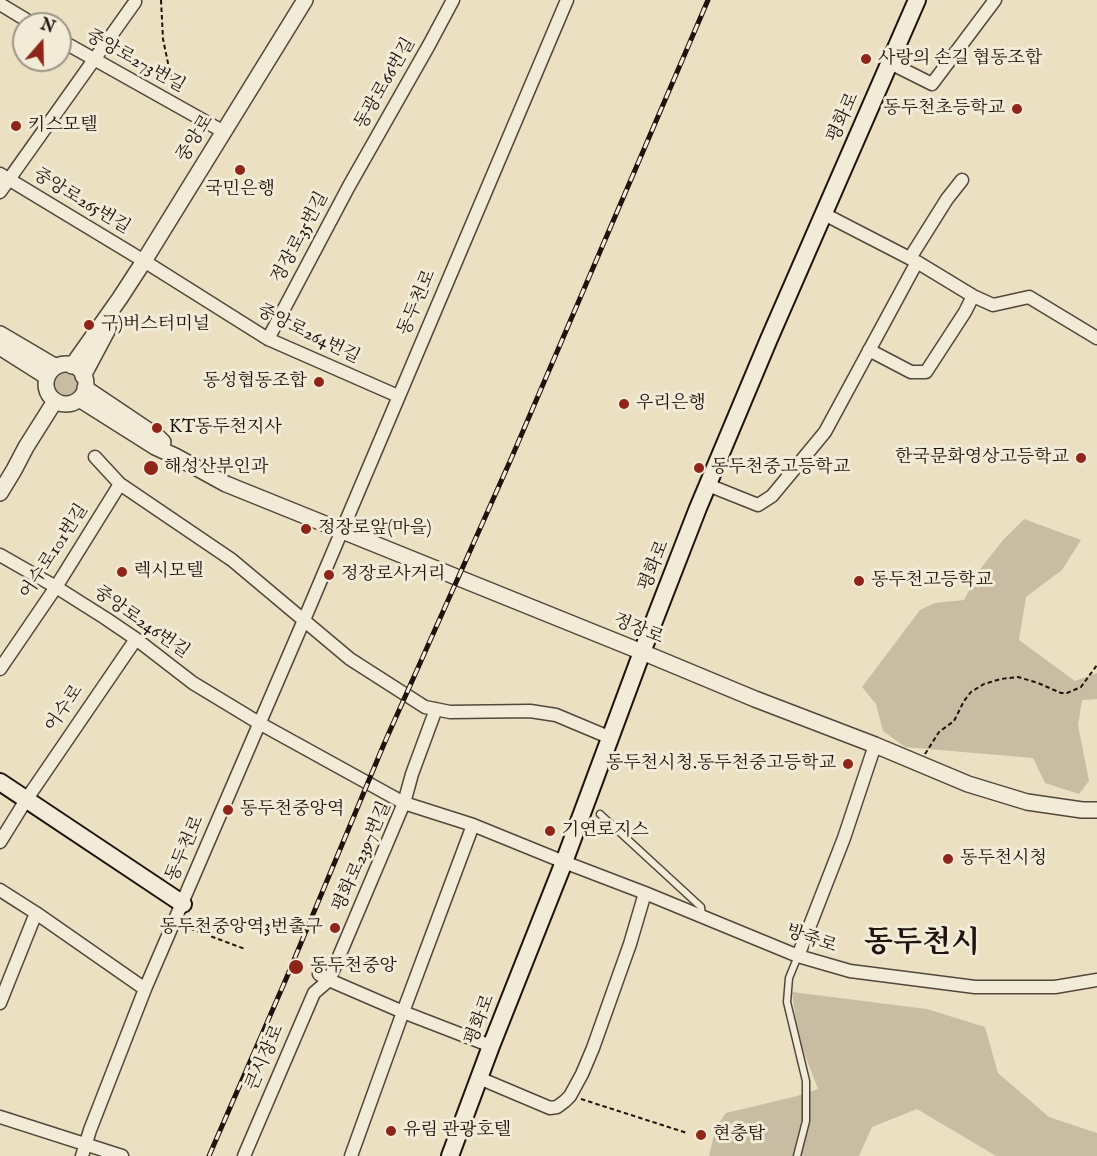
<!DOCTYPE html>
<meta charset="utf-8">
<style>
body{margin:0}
#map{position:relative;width:1097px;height:1156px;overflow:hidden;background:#ebe0c2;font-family:"IM FELL English",serif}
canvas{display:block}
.north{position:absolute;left:12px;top:12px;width:60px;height:60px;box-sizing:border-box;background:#f2ebd7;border:2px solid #9e9587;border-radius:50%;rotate:20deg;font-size:16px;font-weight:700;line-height:24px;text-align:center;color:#20130e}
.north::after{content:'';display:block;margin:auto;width:21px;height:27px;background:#8f2418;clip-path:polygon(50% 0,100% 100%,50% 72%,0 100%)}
</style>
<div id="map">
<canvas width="1097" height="1156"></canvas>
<div class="north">N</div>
</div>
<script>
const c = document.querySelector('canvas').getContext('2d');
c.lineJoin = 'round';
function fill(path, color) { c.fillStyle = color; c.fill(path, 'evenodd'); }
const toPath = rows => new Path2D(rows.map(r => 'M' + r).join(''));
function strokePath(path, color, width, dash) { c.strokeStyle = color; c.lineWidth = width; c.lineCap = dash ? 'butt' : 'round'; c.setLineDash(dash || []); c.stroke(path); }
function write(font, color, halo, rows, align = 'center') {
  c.font = font + ' "IM FELL English","Noto Serif KR",serif'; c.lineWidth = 6; c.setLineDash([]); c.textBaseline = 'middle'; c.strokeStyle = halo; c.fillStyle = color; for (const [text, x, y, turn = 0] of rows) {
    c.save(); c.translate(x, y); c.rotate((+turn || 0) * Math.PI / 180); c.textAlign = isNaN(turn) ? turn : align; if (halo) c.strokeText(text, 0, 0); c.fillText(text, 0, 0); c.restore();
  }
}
const green = toPath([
 '55 384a11 11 0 1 1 22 0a11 11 0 1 1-22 0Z',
 [1024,519,1081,540,1062,570,1026,597,1019,640,1075,681,1097,673,1097,699,1082,700,1078,725,1089,781,1079,794,1045,783,1033,758,905,747,883,731,876,704,862,687,920,610,935,603,964,600,981,568,1003,540],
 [792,992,927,1009,985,1027,998,1073,1049,1117,1097,1133,1097,1156,996,1156,917,1109,872,1127,859,1156,709,1156,716,1127,726,1113,797,1096,818,1089,803,1050,796,1021]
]);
const path = toPath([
 [161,0,163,39,174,92],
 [925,754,939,732,954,721,964,701,971,692,984,684,1001,679,1018,677,1038,683,1061,693,1067,693,1081,687,1097,665],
 [183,926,245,949],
 [581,1099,687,1133]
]);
const service = toPath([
 [600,814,701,907,702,916],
 [797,1156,806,1121,806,1081,787,1002,789,978,798,956]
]);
const minor = toPath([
 [0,4,33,24],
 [60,40,224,132],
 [890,63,932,84,995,0],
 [0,174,144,261,268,339,398,396],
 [0,192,135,2,135,0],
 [910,258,947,199,962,180],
 [917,262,973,296,993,305,1029,297,1097,338],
 [268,339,349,186,429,45,453,0],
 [869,350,911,372,926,372,965,312,973,296],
 [95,457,120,484,232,560,350,659,425,707,450,712,530,711,556,715,611,738],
 [708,485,758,505,772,496,825,432,917,262,824,214],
 [0,555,56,587,105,618,136,639,193,683,259,723,404,803,412,774,436,709],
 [0,669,56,587,120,484],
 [0,842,26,800,136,639],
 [0,890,36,913,145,989],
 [798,956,844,838,875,745],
 [0,1003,36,913],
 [491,1046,403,1012,329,980,404,803,473,825,564,862,645,893,798,956,850,971,975,987,1055,987,1097,980],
 [479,1078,550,1108,557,1107,565,1101,570,1096,582,1074,593,1048,630,944,645,893],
 [0,1117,122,1156],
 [82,1156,90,1130,145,989,304,620,567,0],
 [244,1156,314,993,329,980,319,974],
 [351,1156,403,1012,473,825]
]);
const tertiary = toPath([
 [0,334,56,367],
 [0,347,47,377],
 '46 384a20 20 0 1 1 40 0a20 20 0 1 1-40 0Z',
 [72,366,120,298,144,261,305,0],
 [83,376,108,329],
 [85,388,158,437,163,442],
 [79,399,155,447,175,456,226,484,642,652,755,699,875,745,968,784,1027,802,1082,810,1097,810],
 [0,493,14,470,26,447,55,401]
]);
const secondary = toPath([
 [0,782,183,904],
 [450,1156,491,1046,564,862,642,652,698,508,769,339,917,0]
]);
const rail = toPath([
 [209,1156,286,979,384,744,511,459,708,0]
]);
const markers = [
 [866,59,6,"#8f2418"],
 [1017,109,6,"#8f2418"],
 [16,126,6,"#8f2418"],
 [240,170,6,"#8f2418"],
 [89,325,6,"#8f2418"],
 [319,382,6,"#8f2418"],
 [624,404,6,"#8f2418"],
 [157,428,6,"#8f2418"],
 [1081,458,6,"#8f2418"],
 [151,468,8,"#8f2418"],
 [699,468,6,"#8f2418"],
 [306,529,6,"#8f2418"],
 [122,572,6,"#8f2418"],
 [329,575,6,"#8f2418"],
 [859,581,6,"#8f2418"],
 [848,764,6,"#8f2418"],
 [228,810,6,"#8f2418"],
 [550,831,6,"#8f2418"],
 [948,859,6,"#8f2418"],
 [335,928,6,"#8f2418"],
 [296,967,8,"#8f2418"],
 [391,1131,6,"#8f2418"],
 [701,1135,6,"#8f2418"]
];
const poiNames = [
 ["사랑의 손길 협동조합",878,59],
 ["동두천초등학교",1005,109,"right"],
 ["키스모텔",28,126],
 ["국민은행",240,190,"center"],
 ["구)버스터미널",101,325],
 ["동성협동조합",307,382,"right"],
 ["우리은행",636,404],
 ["KT동두천지사",169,428],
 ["한국문화영상고등학교",1069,458,"right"],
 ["해성산부인과",164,468],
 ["동두천중고등학교",711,468],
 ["정장로앞(마을)",318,529],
 ["렉시모텔",134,572],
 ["정장로사거리",341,575],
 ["동두천고등학교",871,581],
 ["동두천시청.동두천중고등학교",836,764,"right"],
 ["동두천중앙역",240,810],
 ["기연로지스",562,831],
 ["동두천시청",960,859],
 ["동두천중앙역3번출구",323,928,"right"],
 ["동두천중앙",310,967],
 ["유림 관광호텔",403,1131],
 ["현충탑",713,1135]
];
const streetNames = [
 ["중앙로273번길",135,62,29],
 ["동광로66번길",386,84,-60],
 ["평화로",844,118,-66],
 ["중앙로",196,139,-58],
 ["중앙로265번길",81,202,31],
 ["정장로35번길",301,238,-62],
 ["동두천로",418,303,-67],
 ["중앙로264번길",308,335,26],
 ["어수로101번길",55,552,-57],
 ["평화로",655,566,-68],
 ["중앙로246번길",141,623,35],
 ["정장로",638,630,22],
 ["어수로",65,709,-56],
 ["동두천로",186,849,-67],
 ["평화로2397번길",363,857,-66],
 ["방죽로",811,940,19],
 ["평화로",481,1020,-69],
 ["큰시장로",266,1058,-67]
];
const townNames = [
 ["동두천시",922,945]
];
fill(green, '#c8bda3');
strokePath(service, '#53463b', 9);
strokePath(minor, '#53463b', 15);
strokePath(tertiary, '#53463b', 18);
strokePath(secondary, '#20130e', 20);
strokePath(path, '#20130e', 2, [4.5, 3]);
strokePath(service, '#f2ebd7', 6);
strokePath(minor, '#f2ebd7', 12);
strokePath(tertiary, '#f2ebd7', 15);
strokePath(secondary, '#f2ebd7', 16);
strokePath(rail, '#20130e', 5);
strokePath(rail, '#f2ebd7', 3, [9]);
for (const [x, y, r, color] of markers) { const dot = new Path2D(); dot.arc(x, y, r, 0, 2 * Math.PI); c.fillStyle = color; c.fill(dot); strokePath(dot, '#f2ebd7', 2); }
write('18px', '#20130e', '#f2ebd7', poiNames, 'left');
write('18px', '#20130e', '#f2ebd7', streetNames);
write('bold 30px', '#20130e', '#f2ebd7', townNames);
</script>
